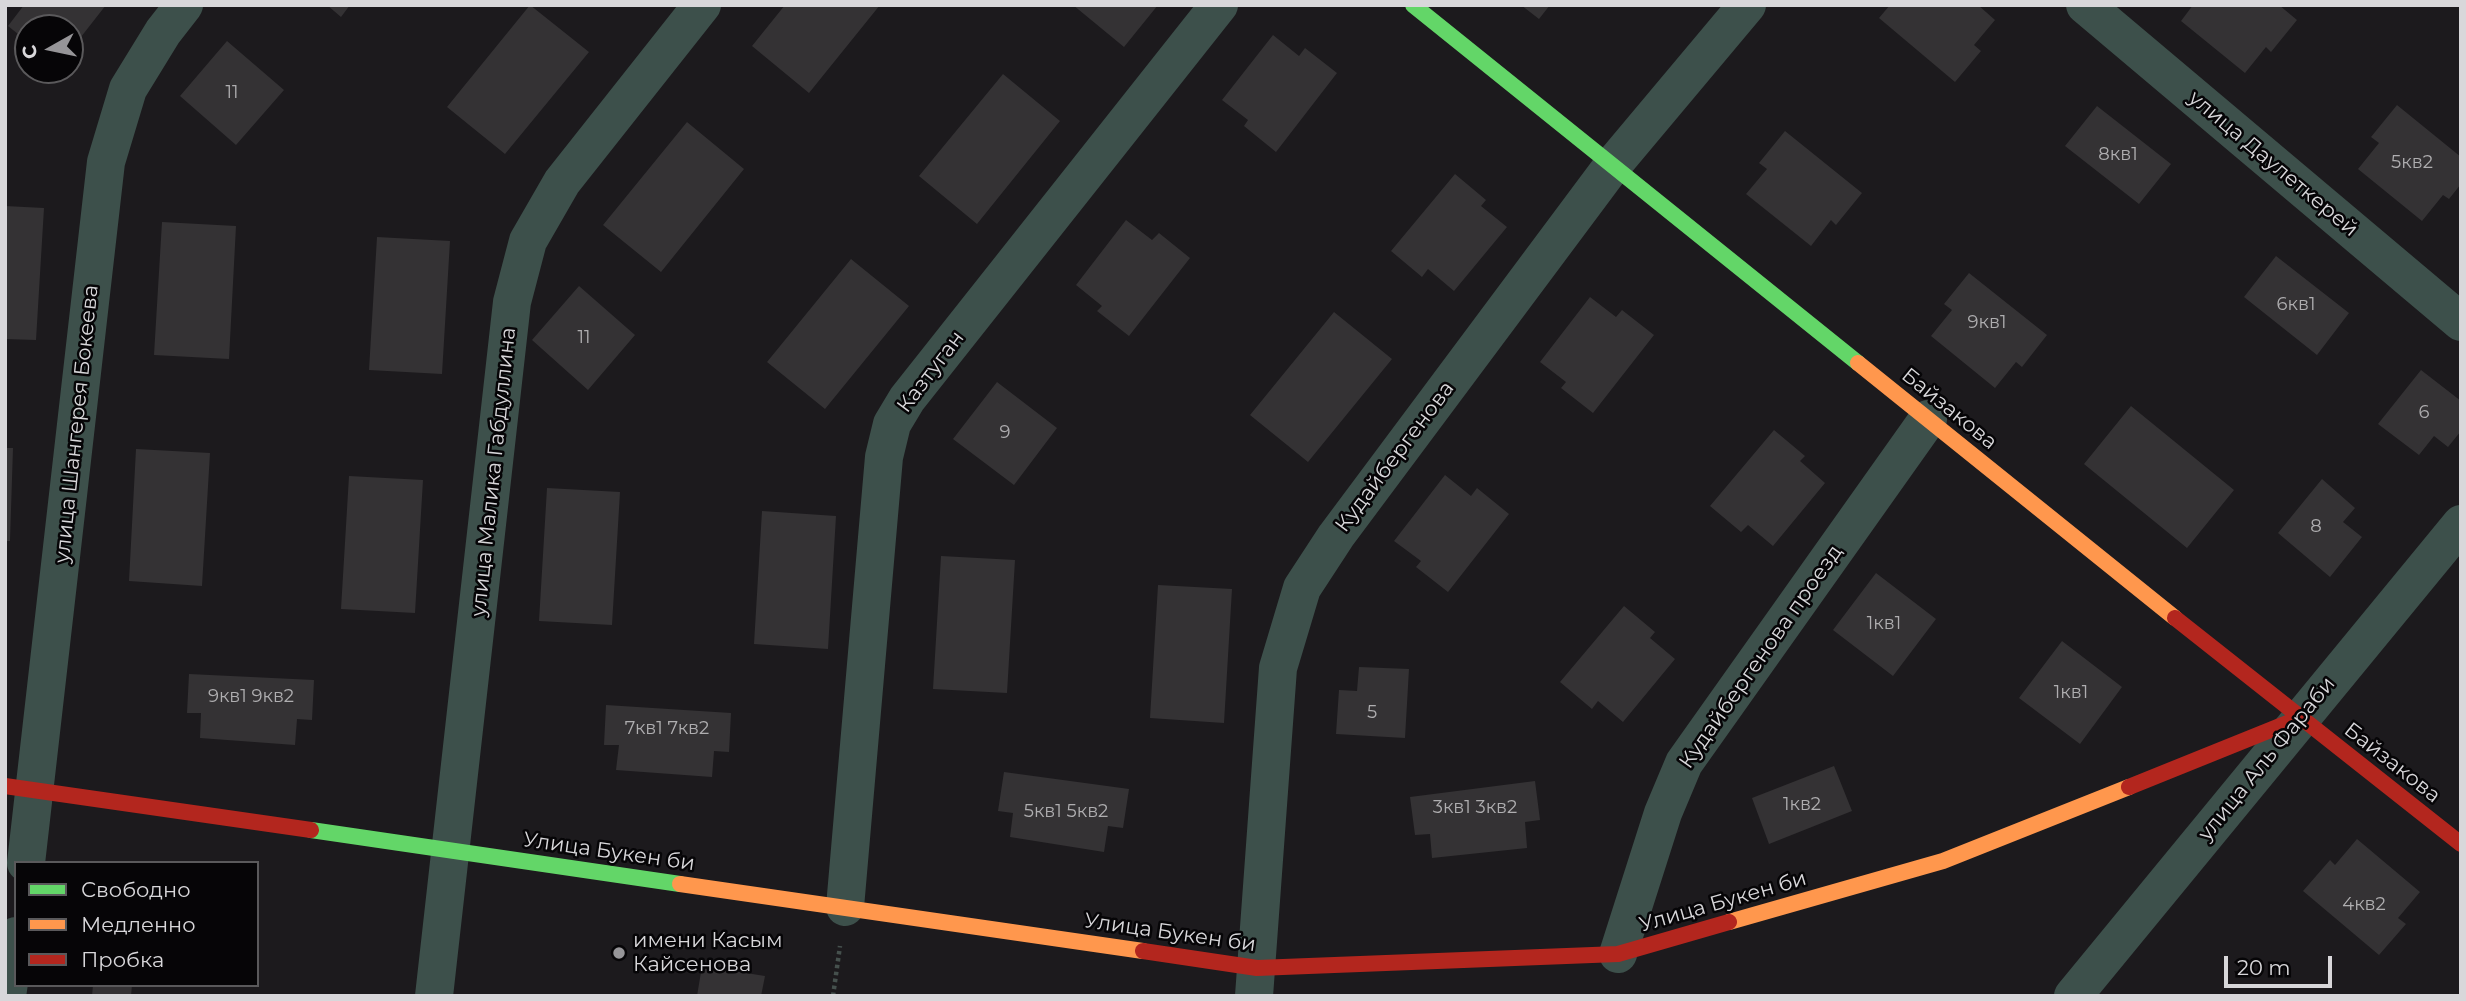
<!DOCTYPE html>
<meta charset="utf-8">
<style>
body{margin:0}
#map{position:relative;width:2466px;height:1001px;overflow:hidden;background:#1c1a1d;font-family:Montserrat,sans-serif}
canvas{display:block}
.frame{position:absolute;inset:0;border:7px solid #d8d7da;pointer-events:none}
.legend{position:absolute;left:14px;top:861px;width:245px;height:126px;box-sizing:border-box;background:#060507;border:2px solid #5a595b;margin:0;padding:9px 12px;list-style:none;font-size:21px;color:#d8d7da}
.legend li{display:flex;align-items:center;gap:14px;height:35px}
.legend b{width:35px;border:2px solid #5a595b}
.north{position:absolute;left:14px;top:14px;width:70px;height:70px;box-sizing:border-box;background:#060507;border:2px solid #5a595b;border-radius:50%;rotate:261deg;font-size:19px;font-weight:700;line-height:28px;text-align:center;color:#d8d7da}
.north::after{content:'';display:block;margin:auto;width:24px;height:32px;background:#969598;clip-path:polygon(50% 0,100% 100%,50% 72%,0 100%)}
.scale{position:absolute;left:2224px;top:956px;width:108px;height:32px;box-sizing:border-box;border:4px solid #d8d7da;border-top:0;padding-left:9px;font-size:21px;line-height:24px;white-space:nowrap;color:#d8d7da;-webkit-text-stroke:5px #060507;paint-order:stroke}
</style>
<div id="map">
<canvas width="2466" height="1001"></canvas>
<div class="frame"></div>
<ul class="legend">
<li><b style="height:9px;background:#63d668"></b>Свободно</li>
<li><b style="height:9px;background:#ff974d"></b>Медленно</li>
<li><b style="height:9px;background:#b3261e"></b>Пробка</li>
</ul>
<div class="north">С</div>
<div class="scale">20 m</div>
</div>
<script>
const c = document.querySelector('canvas').getContext('2d');
c.lineJoin = 'round';
function fill(path, color) { c.fillStyle = color; c.fill(path, 'evenodd'); }
const toPath = rows => new Path2D(rows.map(r => 'M' + r).join(''));
function strokePath(path, color, width, dash) { c.strokeStyle = color; c.lineWidth = width; c.lineCap = dash ? 'butt' : 'round'; c.setLineDash(dash || []); c.stroke(path); }
function write(font, color, halo, rows, align = 'center') {
  c.font = font + ' Montserrat,sans-serif'; c.lineWidth = 5; c.setLineDash([]); c.textBaseline = 'middle'; c.strokeStyle = halo; c.fillStyle = color; for (const [text, x, y, turn = 0] of rows) {
    c.save(); c.translate(x, y); c.rotate((+turn || 0) * Math.PI / 180); c.textAlign = isNaN(turn) ? turn : align; if (halo) c.strokeText(text, 0, 0); c.fillText(text, 0, 0); c.restore();
  }
}
const building = toPath([
 [24,5,106,5,70,51,70,28,28,28,28,42,8,26],
 [327,5,350,5,341,17],
 [530,5,589,52,505,154,447,107],
 [785,5,880,5,809,93,752,46],
 [1073,5,1158,5,1124,47],
 [1521,5,1550,5,1539,19],
 [1890,5,1978,5,1995,20,1974,45,1981,51,1955,82,1879,18],
 [2193,5,2279,5,2297,20,2271,52,2266,47,2245,73,2181,21],
 [1273,35,1299,56,1305,48,1337,73,1276,152,1244,126,1248,120,1222,100],
 [227,41,284,90,236,145,180,96],
 [1003,74,1060,121,977,224,919,176],
 [2397,105,2461,157,2461,184,2449,199,2443,195,2422,221,2358,169,2379,143,2371,137],
 [2097,106,2171,164,2139,204,2065,146],
 [687,122,744,169,661,272,603,225],
 [1785,131,1862,193,1836,225,1831,220,1811,246,1746,194,1767,169,1759,163],
 [1455,174,1486,200,1481,206,1507,227,1454,291,1428,269,1422,277,1391,251],
 [5,206,44,208,36,340,5,339],
 [1126,220,1152,240,1159,233,1190,258,1129,336,1097,311,1102,306,1076,285],
 [162,222,236,226,229,359,154,355],
 [377,237,450,241,442,374,369,370],
 [2276,256,2349,313,2317,355,2244,297],
 [851,259,909,306,825,409,767,362],
 [1969,273,2047,335,2022,367,2016,362,1995,388,1931,336,1952,310,1944,304],
 [579,286,635,335,588,390,532,340],
 [1590,297,1616,317,1622,310,1654,335,1593,413,1561,388,1566,382,1540,362],
 [1334,312,1392,359,1308,462,1250,415],
 [2421,370,2461,401,2461,431,2448,447,2434,436,2419,455,2378,424],
 [997,382,1057,428,1014,485,953,439],
 [2131,406,2234,490,2187,548,2084,464],
 [1774,430,1805,456,1800,461,1825,483,1773,546,1748,525,1741,532,1710,506],
 [5,448,13,448,10,541,5,541],
 [136,449,210,453,202,586,129,581],
 [1445,475,1471,496,1477,488,1509,514,1448,592,1416,567,1421,561,1394,541],
 [349,476,423,480,415,613,341,609],
 [2322,479,2355,508,2343,522,2362,537,2330,577,2278,533],
 [547,488,620,492,612,625,539,621],
 [762,511,836,516,828,649,754,644],
 [941,556,1015,560,1007,693,933,689],
 [1876,573,1936,619,1893,676,1833,630],
 [1158,585,1232,589,1224,723,1150,718],
 [1624,606,1655,632,1650,638,1675,659,1623,722,1598,701,1592,709,1560,682],
 [2062,641,2122,687,2080,744,2019,698],
 [1359,667,1409,669,1405,738,1336,734,1339,690,1357,691],
 [189,674,314,680,312,720,297,719,295,745,200,738,201,713,187,713],
 [606,705,731,713,729,752,714,751,712,777,616,770,619,745,604,745],
 [1834,766,1852,811,1769,844,1752,798],
 [1004,772,1129,789,1123,828,1108,826,1104,852,1010,837,1013,813,998,811],
 [1535,781,1540,820,1525,822,1527,848,1432,858,1430,834,1415,835,1410,797],
 [2357,839,2420,892,2398,918,2406,924,2379,955,2303,891,2330,860,2335,865],
 [702,966,765,976,761,996,697,996],
 [93,985,132,985,131,996,92,996]
]);
const path = toPath([
 [833,996,840,946]
]);
const street = toPath([
 [2085,5,2461,322],
 [26,863,106,162,128,89,163,32,184,5],
 [845,907,884,457,892,424,907,399,1219,5],
 [1618,954,1663,813,1684,763,1928,419],
 [7,996,16,936],
 [434,996,512,302,528,241,562,182,702,5],
 [1254,996,1278,668,1302,588,1336,536,1612,166,1747,5],
 [2073,996,2461,524]
]);
const fast = toPath([
 [1413,5,1858,363],
 [311,830,680,884]
]);
const slow = toPath([
 [1858,363,2175,618],
 [680,884,1143,951],
 [1729,922,1943,861,2129,787]
]);
const jam = toPath([
 [2175,618,2461,844],
 [5,786,311,830],
 [2129,787,2300,718],
 [1143,951,1257,968,1618,954,1729,922]
]);
const markers = [
 [619,953,7,"#969598"]
];
const numberNames = [
 ["11",232,93],
 ["8кв1",2118,155],
 ["5кв2",2412,163],
 ["6кв1",2296,305],
 ["9кв1",1987,323],
 ["11",584,338],
 ["6",2424,413],
 ["9",1005,433],
 ["8",2316,527],
 ["1кв1",1884,624],
 ["1кв1",2071,693],
 ["9кв1 9кв2",251,697],
 ["5",1372,713],
 ["7кв1 7кв2",667,729],
 ["1кв2",1802,805],
 ["3кв1 3кв2",1475,808],
 ["5кв1 5кв2",1066,812],
 ["4кв2",2364,905]
];
const streetNames = [
 ["улица Даулеткерей",2273,164,40],
 ["Казтуган",931,372,-53],
 ["Байзакова",1949,409,39],
 ["улица Шангерея Бокеева",77,424,-84],
 ["Кудайбергенова",1395,457,-53],
 ["улица Малика Габдуллина",494,472,-84],
 ["Кудайбергенова проезд",1761,657,-55],
 ["улица Аль Фараби",2267,759,-51],
 ["Байзакова",2392,763,38],
 ["Улица Букен би",609,852,8],
 ["Улица Букен би",1723,902,-16],
 ["Улица Букен би",1170,933,8]
];
const poiNames = [
 ["имени Касым",633,941],
 ["Кайсенова",633,965]
];
fill(building, '#343234');
strokePath(path, '#45504d', 4.5, [3.5, 3.5]);
strokePath(street, '#3d504b', 38);
strokePath(fast, '#63d668', 16);
strokePath(slow, '#ff974d', 16);
strokePath(jam, '#b3261e', 16);
for (const [x, y, r, color] of markers) { const dot = new Path2D(); dot.arc(x, y, r, 0, 2 * Math.PI); c.fillStyle = color; c.fill(dot); strokePath(dot, '#060507', 2.5); }
write('18px', '#afaeb0', null, numberNames);
write('21px', '#d8d7da', '#060507', streetNames);
write('21px', '#d8d7da', '#060507', poiNames, 'left');
</script>
